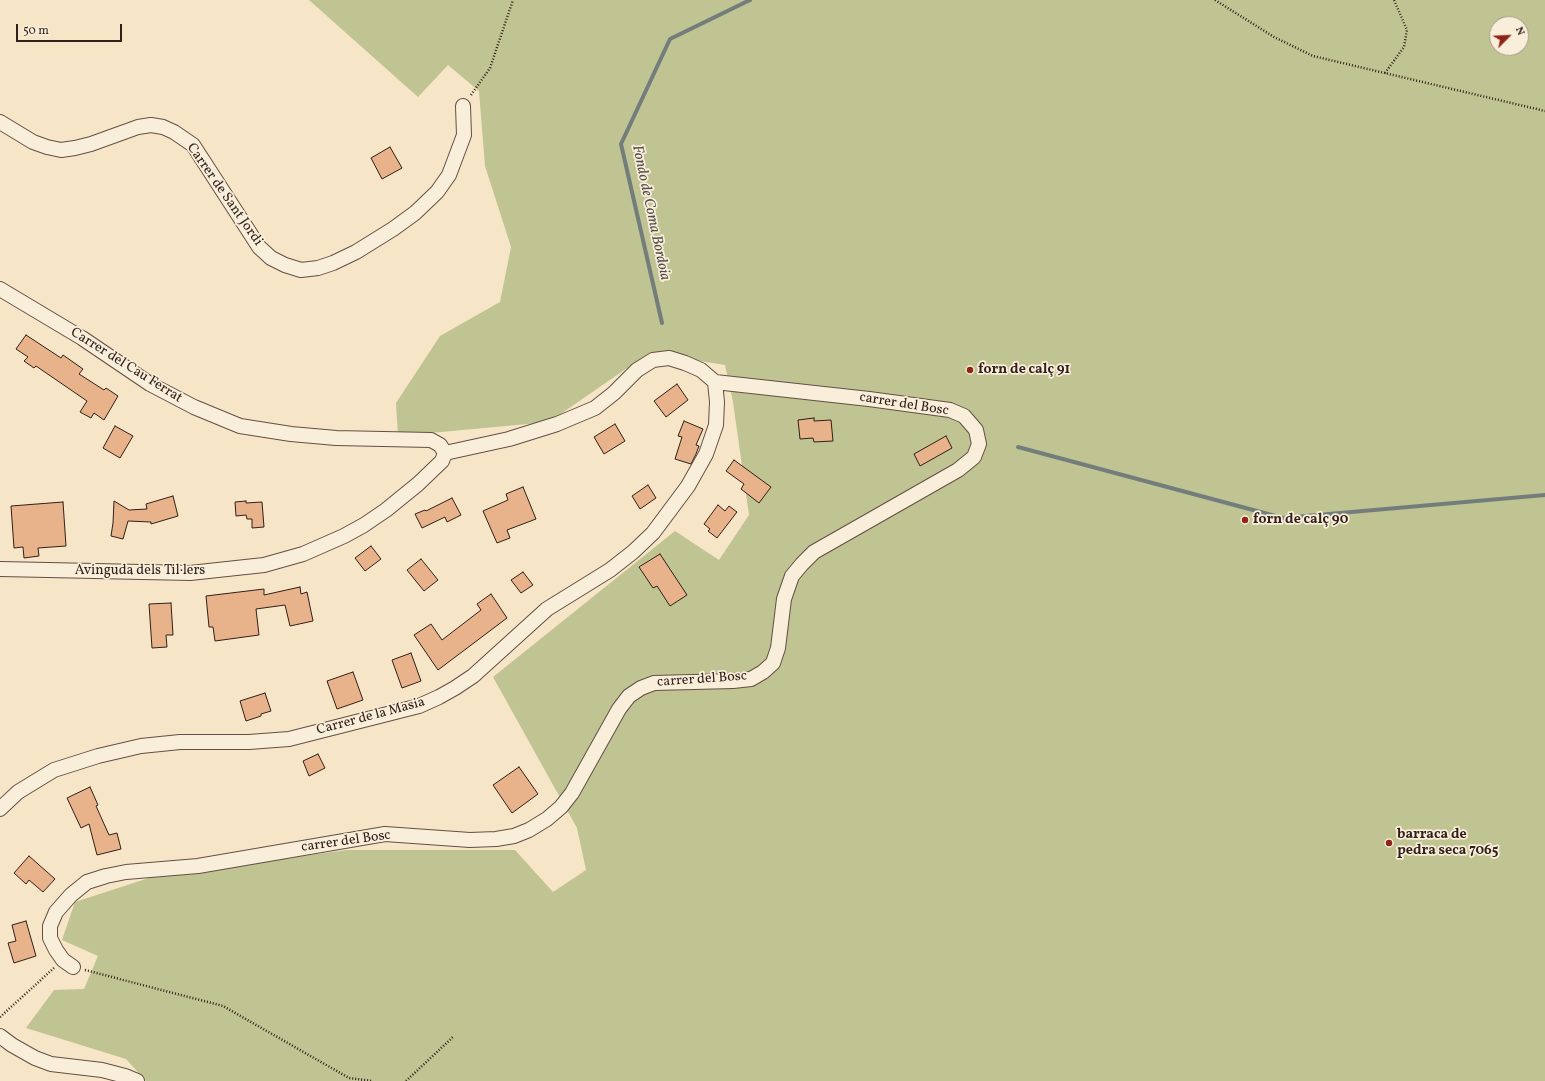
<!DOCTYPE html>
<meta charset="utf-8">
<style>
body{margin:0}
#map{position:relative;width:1545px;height:1081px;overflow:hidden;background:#f6e5c6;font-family:Vollkorn,serif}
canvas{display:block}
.north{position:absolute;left:1489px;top:16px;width:40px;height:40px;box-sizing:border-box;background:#f9eeda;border:1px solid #a99b8d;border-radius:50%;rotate:66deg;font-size:11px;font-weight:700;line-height:16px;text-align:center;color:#301f1a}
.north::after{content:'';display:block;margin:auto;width:14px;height:18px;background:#8f2418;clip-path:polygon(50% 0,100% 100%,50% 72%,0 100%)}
.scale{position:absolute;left:16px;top:24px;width:106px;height:18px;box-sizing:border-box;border:2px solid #301f1a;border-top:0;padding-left:5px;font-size:12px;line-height:14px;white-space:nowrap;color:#301f1a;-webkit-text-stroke:3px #f9eeda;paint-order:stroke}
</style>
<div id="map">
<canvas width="1545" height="1081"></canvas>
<div class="north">N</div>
<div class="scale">50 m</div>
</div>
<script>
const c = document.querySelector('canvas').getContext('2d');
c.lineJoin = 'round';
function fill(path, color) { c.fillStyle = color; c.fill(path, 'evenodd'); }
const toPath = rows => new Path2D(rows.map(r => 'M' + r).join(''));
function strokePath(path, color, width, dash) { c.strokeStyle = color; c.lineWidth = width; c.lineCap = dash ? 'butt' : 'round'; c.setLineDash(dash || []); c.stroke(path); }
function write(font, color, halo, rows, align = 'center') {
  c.font = font + ' Vollkorn,serif'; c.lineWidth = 3.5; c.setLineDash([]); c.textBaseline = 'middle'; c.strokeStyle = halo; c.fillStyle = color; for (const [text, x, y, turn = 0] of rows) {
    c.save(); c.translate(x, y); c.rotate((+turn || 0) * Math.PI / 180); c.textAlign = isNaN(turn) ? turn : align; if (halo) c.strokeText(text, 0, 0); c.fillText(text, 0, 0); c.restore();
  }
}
const green = toPath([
 [309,0,1545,0,1545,1081,146,1081,126,1059,26,1028,54,990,84,989,98,956,62,940,75,902,155,876,347,850,515,850,553,892,586,870,577,828,493,677,675,531,719,560,749,515,733,402,725,365,649,353,549,422,398,436,396,403,440,336,500,302,511,247,485,166,479,91,448,65,418,97],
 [1497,24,1521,24,1521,48,1497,48]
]);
const stream = toPath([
 [662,323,621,144,670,39,750,0],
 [1018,447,1283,518,1545,495]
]);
const building = toPath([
 [390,147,402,168,382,179,371,158,390,147],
 [26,335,61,358,63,355,83,369,79,374,104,390,106,388,118,396,104,420,94,413,91,418,80,412,87,401,36,366,34,368,24,361,28,357,16,349,26,335],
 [677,384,688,400,666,417,654,401,677,384],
 [814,418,814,421,831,420,833,441,814,442,813,438,800,439,798,420,814,418],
 [684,421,703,429,696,445,699,446,696,454,691,464,675,459,682,437,678,436,684,421],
 [615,424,625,441,604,454,594,437,615,424],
 [115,426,133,436,120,458,103,448,115,426],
 [946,436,952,448,920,466,914,454,946,436],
 [734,460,771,487,759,503,741,489,744,484,726,471,734,460],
 [648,485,656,498,640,509,632,496,648,485],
 [523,487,536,519,507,530,510,538,497,543,483,511,508,500,506,494,523,487],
 [173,496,178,516,151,524,151,522,128,521,123,539,111,536,113,523,114,501,129,510,147,509,146,504,173,496],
 [452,498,461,515,447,522,445,517,422,528,415,514,425,510,426,511,452,498],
 [246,501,246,503,262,502,264,527,252,528,252,519,247,519,246,515,236,516,235,502,246,501],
 [63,502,66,546,38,548,39,556,24,558,23,547,14,548,11,506,63,502],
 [718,505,725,511,729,506,737,512,717,538,708,531,710,529,704,524,718,505],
 [371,546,381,559,365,571,355,558,371,546],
 [660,554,687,595,670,606,657,586,653,588,639,567,660,554],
 [421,559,438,580,424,591,407,570,421,559],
 [523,572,533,585,521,593,511,580,523,572],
 [300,587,301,594,307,592,313,621,290,626,285,605,256,609,259,635,215,641,213,627,209,627,206,596,264,589,264,595,300,587],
 [491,594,507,618,438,670,414,635,431,624,442,640,481,610,477,604,491,594],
 [171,603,173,635,166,635,167,647,152,648,149,604,171,603],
 [411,653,421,681,402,688,392,660,411,653],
 [353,672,363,700,337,709,327,681,353,672],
 [265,693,271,711,261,714,261,716,246,721,240,701,265,693],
 [318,754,325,768,309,776,303,761,318,754],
 [519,767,538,794,512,813,493,785,519,767],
 [90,787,98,805,96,806,109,835,117,833,121,849,97,855,89,824,81,828,67,798,90,787],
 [29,856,55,879,43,892,29,880,26,884,14,873,29,856],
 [26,921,36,956,14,963,8,943,16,941,12,925,26,921]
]);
const path = toPath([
 [1215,0,1274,37,1313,56,1545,111],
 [1385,73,1404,47,1407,30,1394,0],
 [471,95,490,68,513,0],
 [85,970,223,1006,349,1078,372,1081],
 [0,1017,54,968],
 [406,1081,453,1037]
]);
const minor = toPath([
 [0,122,33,142,47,147,61,150,75,148,91,144,138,127,151,125,163,127,174,132,193,145,259,247,271,258,285,265,301,270,318,268,333,263,356,252,393,229,415,213,437,192,449,175,464,135,463,106],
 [0,289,82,338,150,384,194,407,240,426,291,434,336,438,431,440,440,445,445,453],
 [0,569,190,573,264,565,303,554,344,536,364,525,386,510,418,484,442,461,445,453,509,439,557,424,595,408,614,393,637,370,653,360,669,358,685,363,701,370,715,382],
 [0,809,18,792,54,770,98,756,141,746,180,742,249,742,289,739,419,706,439,697,455,688,473,676,547,609,610,570,633,552,653,533,688,486,706,454,716,425,717,402,715,382],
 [73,967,63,960,56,950,50,938,50,926,56,912,71,895,87,882,106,876,126,872,198,866,385,834,470,840,496,839,514,836,529,830,547,819,561,807,572,793,619,709,629,696,641,688,654,683,733,681,751,679,763,672,773,663,778,648,784,599,792,576,802,564,814,552,958,470,974,457,979,444,976,430,964,416,950,410,869,399,715,382],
 [0,1036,12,1045,35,1058,51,1064,102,1070,125,1076,137,1081]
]);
const markers = [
 [970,370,4,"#8f2418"],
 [1245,520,4,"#8f2418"],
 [1389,843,4,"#8f2418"]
];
const streetNames = [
 ["Carrer de Sant Jordi",224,195,55],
 ["Carrer del Cau Ferrat",126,366,32],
 ["carrer del Bosc",904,405,9],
 ["Avinguda dels Til·lers",140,571],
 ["carrer del Bosc",702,680,-4],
 ["Carrer de la Masia",371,717,-15],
 ["carrer del Bosc",346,842,-8]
];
const poiNames = [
 ["forn de calç 91",978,370],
 ["forn de calç 90",1253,520],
 ["barraca de",1397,835],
 ["pedra seca 7065",1397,851]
];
const waterNames = [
 ["Fondo de Coma Bordoia",650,213,78]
];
fill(green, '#c0c392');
strokePath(stream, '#737e7c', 4);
fill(building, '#e8b28b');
strokePath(building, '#301f1a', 1);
strokePath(minor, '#625045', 16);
strokePath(path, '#301f1a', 2.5, [1, 2]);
strokePath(minor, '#f9eeda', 14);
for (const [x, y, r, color] of markers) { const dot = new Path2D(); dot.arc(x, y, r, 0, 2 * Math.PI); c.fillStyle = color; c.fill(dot); strokePath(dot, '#f9eeda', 1.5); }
write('14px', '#301f1a', '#f9eeda', streetNames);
write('bold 14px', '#301f1a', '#f9eeda', poiNames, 'left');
write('italic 15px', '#524e4b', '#f9eeda', waterNames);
</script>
